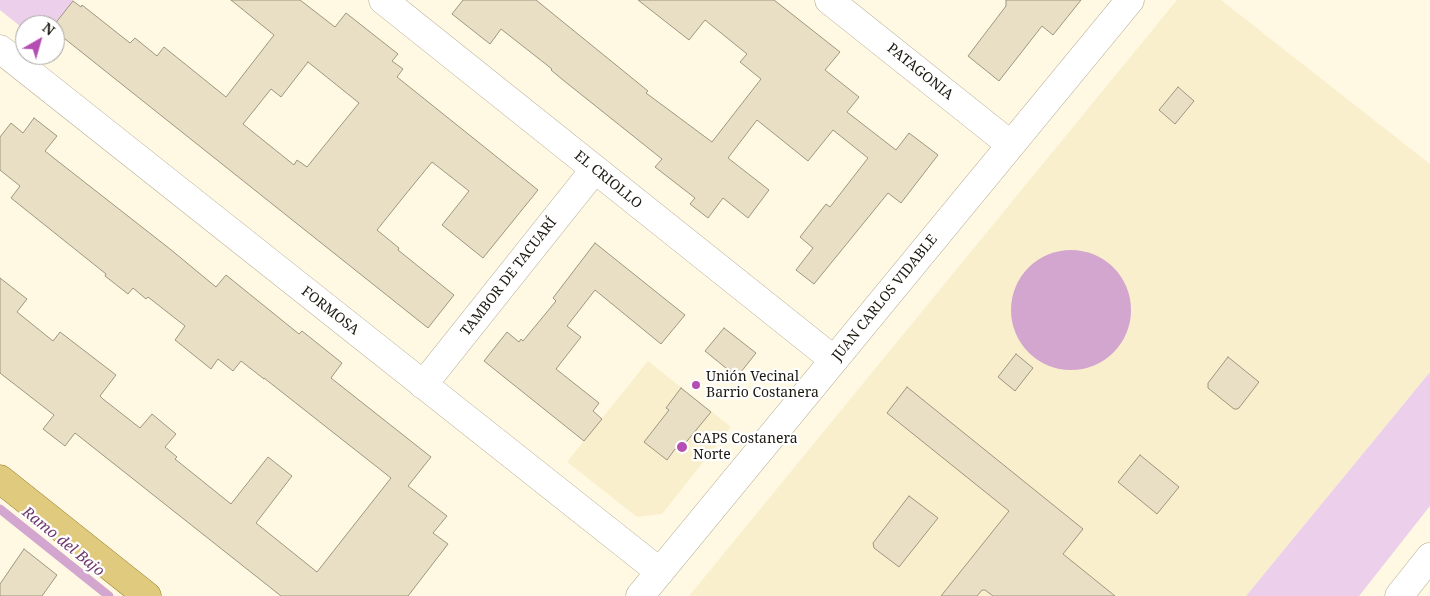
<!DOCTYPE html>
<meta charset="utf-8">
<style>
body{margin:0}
#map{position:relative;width:1430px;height:596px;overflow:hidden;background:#fff8e3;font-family:"Noto Serif",serif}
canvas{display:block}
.north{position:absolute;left:15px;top:15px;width:50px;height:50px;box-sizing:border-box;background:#fff;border:1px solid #a4a39f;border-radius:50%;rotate:38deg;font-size:14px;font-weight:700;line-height:20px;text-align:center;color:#1b180f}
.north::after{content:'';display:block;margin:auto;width:18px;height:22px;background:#b54eb3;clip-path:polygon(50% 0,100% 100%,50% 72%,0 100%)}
</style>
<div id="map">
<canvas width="1430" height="596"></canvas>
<div class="north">N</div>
</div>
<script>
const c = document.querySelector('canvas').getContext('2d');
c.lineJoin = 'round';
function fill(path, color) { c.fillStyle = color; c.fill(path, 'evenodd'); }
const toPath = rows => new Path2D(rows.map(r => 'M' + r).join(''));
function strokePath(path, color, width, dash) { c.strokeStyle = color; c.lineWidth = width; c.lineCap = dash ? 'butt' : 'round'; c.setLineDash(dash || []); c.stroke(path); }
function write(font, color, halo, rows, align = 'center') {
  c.font = font + ' "Noto Serif",serif'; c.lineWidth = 4.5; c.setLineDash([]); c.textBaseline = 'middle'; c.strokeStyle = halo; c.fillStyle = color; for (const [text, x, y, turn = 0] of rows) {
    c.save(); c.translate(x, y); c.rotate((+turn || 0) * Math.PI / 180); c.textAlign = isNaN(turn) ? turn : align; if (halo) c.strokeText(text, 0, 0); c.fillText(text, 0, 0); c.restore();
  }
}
const built = toPath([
 [1177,0,1221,0,1430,164,1430,372,1246,596,689,596],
 [648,361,731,427,662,514,637,517,567,462]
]);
const green = toPath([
 [0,0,74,0,54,25,25,25,25,30,0,10],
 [1430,372,1430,506,1359,596,1246,596]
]);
const water = toPath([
 '1011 310a60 60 0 1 1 120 0a60 60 0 1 1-120 0Z'
]);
const stream = toPath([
 [0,509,109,596]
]);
const building = toPath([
 [231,0,300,0,335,27,346,13,398,54,392,61,403,69,397,77,538,190,483,258,442,225,469,191,432,162,405,195,377,230,399,248,398,250,454,295,428,328,55,31,55,25,54,25,73,1,81,7,82,5,130,43,135,38,157,56,164,47,226,97,274,35,231,0],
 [308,62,359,103,307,167,297,160,294,165,243,124,271,89,281,97,308,62],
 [463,0,536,0,648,91,646,93,712,142,761,79,740,62,747,54,705,20,689,40,638,0,774,0,840,52,825,70,859,97,847,112,896,150,909,133,938,155,901,203,888,193,814,284,796,270,813,248,800,237,826,204,830,207,868,158,833,130,808,161,757,120,728,158,769,190,748,218,723,198,708,218,690,204,695,198,655,167,662,159,563,80,551,70,552,69,501,29,490,44,452,14,463,0],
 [1006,0,1081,0,1053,35,1042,26,999,81,968,56,1006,6,1006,0],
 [1178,87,1194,101,1175,124,1159,110,1178,87],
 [34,118,57,136,45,151,55,159,170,249,216,287,226,275,299,334,302,331,342,363,331,378,431,457,408,486,447,516,433,533,448,544,408,596,281,596,75,433,65,446,43,429,54,415,0,373,0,278,27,299,17,312,53,341,60,332,116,375,100,396,103,399,140,428,152,414,176,434,165,447,177,457,175,459,231,504,268,457,292,476,256,523,317,572,391,478,264,378,264,379,241,361,233,371,218,359,211,369,175,340,185,326,148,297,146,299,133,288,128,294,105,276,106,274,11,198,20,186,0,170,0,137,11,123,23,133,34,118],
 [595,243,685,315,661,344,595,290,567,326,581,337,556,369,599,403,593,411,602,419,584,441,484,361,507,332,519,342,521,339,523,341,556,301,553,298,595,243],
 [724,328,756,353,737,377,705,351,724,328],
 [1016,354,1033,368,1015,391,998,377,1016,354],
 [1228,357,1259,382,1239,408,1237,409,1234,409,1208,388,1208,383,1228,357],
 [907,387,1083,529,1063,554,1115,596,993,596,985,590,982,590,977,596,941,596,1009,511,887,413,907,387],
 [681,388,711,412,678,452,675,449,667,460,644,442,669,410,666,408,681,388],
 [1140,455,1179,487,1157,514,1118,482,1140,455],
 [909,496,938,518,899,567,874,548,873,543,909,496],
 [24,549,57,575,42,596,0,596,0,584,24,549]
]);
const minor = toPath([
 [383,0,834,360],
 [829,0,1011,145],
 [0,49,660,572],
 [423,385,595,169],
 [640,596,1130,0],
 [1399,596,1430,557]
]);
const major = toPath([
 [0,479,147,596]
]);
const markers = [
 [696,385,5,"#b54eb3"],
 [682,447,6,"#b54eb3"]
];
const streetNames = [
 ["PATAGONIA",920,72,39],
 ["EL CRIOLLO",608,180,39],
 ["TAMBOR DE TACUARÍ",509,277,-52],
 ["JUAN CARLOS VIDABLE",885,298,-51],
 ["FORMOSA",330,311,38]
];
const poiNames = [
 ["Unión Vecinal",706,377],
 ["Barrio Costanera",706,393],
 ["CAPS Costanera",693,439],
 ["Norte",693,455]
];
const waterNames = [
 ["Ramo del Bajo",63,542,39]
];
fill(built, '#faefcd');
fill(green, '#eccfea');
fill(water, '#d2a6cf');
strokePath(stream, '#d2a6cf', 9);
fill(building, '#e8dfc5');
strokePath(building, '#9e967e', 1);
strokePath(minor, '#b1a990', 29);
strokePath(major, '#8d741f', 29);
strokePath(minor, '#fff', 28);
strokePath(major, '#e0ca7d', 28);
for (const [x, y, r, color] of markers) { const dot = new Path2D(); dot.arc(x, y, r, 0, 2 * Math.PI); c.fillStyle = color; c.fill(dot); strokePath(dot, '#fff', 2); }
write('14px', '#1b180f', '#fff', streetNames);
write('14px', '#1b180f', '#fff', poiNames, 'left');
write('italic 15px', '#703a6e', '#fff', waterNames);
</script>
